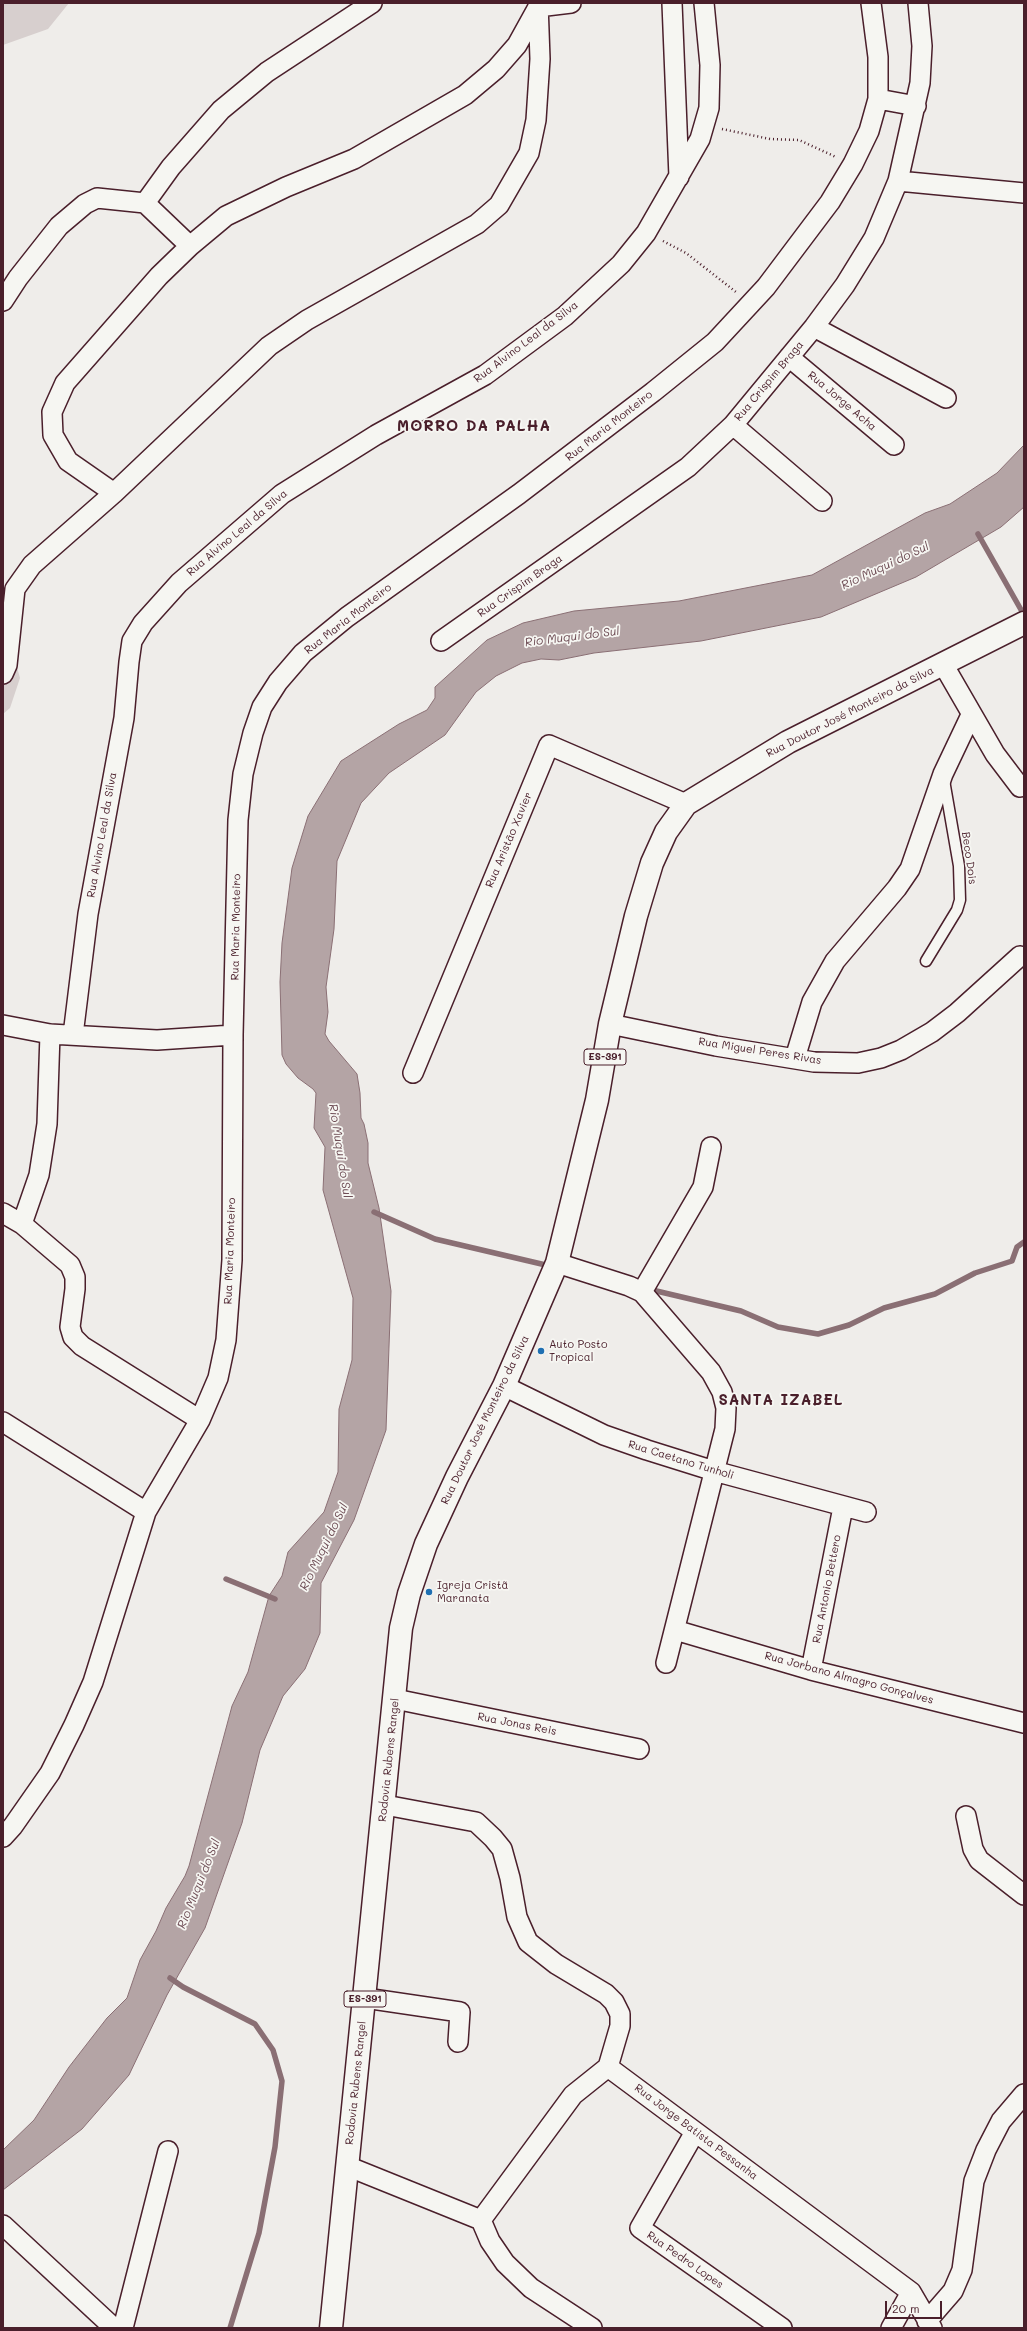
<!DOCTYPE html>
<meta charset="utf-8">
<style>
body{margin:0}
#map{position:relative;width:1027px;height:2331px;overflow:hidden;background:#efedea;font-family:Mali,sans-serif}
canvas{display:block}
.frame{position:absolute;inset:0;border:4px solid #4a1f2b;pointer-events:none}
.scale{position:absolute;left:885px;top:2301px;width:57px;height:18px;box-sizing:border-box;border:2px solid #4a1f2b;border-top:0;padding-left:5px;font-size:12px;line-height:14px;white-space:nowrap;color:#4a1f2b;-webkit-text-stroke:3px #f6f6f2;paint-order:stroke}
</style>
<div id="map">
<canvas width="1027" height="2331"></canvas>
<div class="frame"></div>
<div class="scale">20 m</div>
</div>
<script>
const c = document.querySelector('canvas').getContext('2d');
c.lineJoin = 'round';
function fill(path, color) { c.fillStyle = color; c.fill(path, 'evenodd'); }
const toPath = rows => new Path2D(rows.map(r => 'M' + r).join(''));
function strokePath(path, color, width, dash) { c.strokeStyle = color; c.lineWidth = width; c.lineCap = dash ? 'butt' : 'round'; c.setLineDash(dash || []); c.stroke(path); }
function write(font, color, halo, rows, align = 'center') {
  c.font = font + ' Mali,sans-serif'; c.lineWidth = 3.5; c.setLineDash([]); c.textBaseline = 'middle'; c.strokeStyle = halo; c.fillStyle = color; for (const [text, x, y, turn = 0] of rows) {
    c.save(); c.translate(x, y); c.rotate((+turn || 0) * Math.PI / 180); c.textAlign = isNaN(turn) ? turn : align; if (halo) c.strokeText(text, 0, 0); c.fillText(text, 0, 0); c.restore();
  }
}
const green = toPath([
 [3,3,69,3,48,29,3,45],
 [3,633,9,638,20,678,10,708,3,714]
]);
const water = toPath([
 [1024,445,1024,507,1001,527,916,577,821,617,701,641,594,653,559,660,541,659,522,663,496,676,476,692,445,735,389,773,361,803,337,861,334,929,326,987,328,1012,325,1034,329,1041,357,1074,360,1093,361,1118,364,1124,368,1143,368,1163,379,1208,391,1291,386,1430,354,1520,321,1583,320,1633,305,1669,283,1696,260,1750,242,1823,205,1928,167,1995,129,2075,82,2129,3,2190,3,2150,34,2120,69,2067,107,2018,127,1998,140,1960,156,1931,166,1908,185,1876,189,1866,232,1706,248,1672,269,1596,282,1576,288,1552,324,1512,338,1472,339,1409,352,1360,353,1298,323,1190,325,1147,314,1128,316,1093,313,1089,298,1078,286,1064,282,1055,280,982,282,943,292,868,308,816,341,761,399,724,427,710,435,698,435,687,487,640,523,623,574,611,679,601,812,575,925,513,950,504,997,473,1024,445]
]);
const stream = toPath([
 [978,534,1024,615],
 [374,1212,435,1239,550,1266],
 [648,1289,741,1311,778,1327,818,1334,849,1325,884,1308,935,1294,975,1273,1012,1261,1017,1247,1024,1242],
 [226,1579,275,1599],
 [170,1978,183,1987,255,2024,273,2050,282,2081,275,2147,259,2233,230,2328]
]);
const path = toPath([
 [722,129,770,139,799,140,836,157],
 [663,241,686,253,736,292]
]);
const service = toPath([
 [926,961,957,910,960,900,959,866,944,780]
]);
const minor = toPath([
 [672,3,679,177],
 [878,99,916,106],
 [898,181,1024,193],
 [190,246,145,203,171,167,221,110,267,72,372,3],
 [3,301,18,278,59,226,85,204,97,198,145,203],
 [814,327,946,398],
 [789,357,894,445],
 [733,425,822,501],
 [114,493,68,461,53,435,52,412,65,383,159,276,190,246,226,216,286,187,354,159,465,95,496,69,517,45,538,7,571,3],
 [441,641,688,467,733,425,814,327,845,285,874,238,898,181,920,83,922,46,918,3],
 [943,664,995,754,1020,787],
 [3,674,7,665,15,589,32,565,114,493,269,346,307,320,477,224,499,205,529,153,536,120,540,59,538,3],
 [610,1024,716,1046,814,1062,858,1063,881,1058,901,1050,932,1032,957,1013,1020,956],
 [3,1025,50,1034,157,1040,233,1035],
 [73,1035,88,914,124,718,129,662,132,641,143,623,179,583,282,494,376,435,485,375,565,316,621,264,646,233,700,139,709,108,710,65,704,3],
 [795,1058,812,1002,835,961,897,888,910,869,943,774,971,715],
 [413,1073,549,745,686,804],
 [3,1213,22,1224,70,1265,75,1277,75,1289,70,1327,73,1337,82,1346,200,1420],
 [22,1224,39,1175,47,1124,50,1034],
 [557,1263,629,1286,642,1292,711,1372,722,1392,726,1408,725,1429,666,1663],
 [642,1292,703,1187,711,1147],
 [504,1386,604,1435,647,1450,714,1471,866,1512],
 [3,1422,146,1512],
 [675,1630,811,1670,1024,1723],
 [811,1670,843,1507],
 [395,1699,639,1749],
 [385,1805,476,1822,493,1838,502,1849,510,1878,517,1917,528,1942,556,1964,606,1994,614,2002,620,2014,620,2026,608,2067],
 [966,1816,973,1849,979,1860,1024,1895],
 [3,1837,13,1826,50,1773,74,1725,93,1682,146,1512,200,1420,218,1378,226,1340,232,1260,233,1035,238,820,243,774,253,733,262,707,278,682,303,653,347,617,519,494,653,392,715,342,766,287,830,202,853,164,869,131,878,99,878,57,871,3],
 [365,1998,460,2012,458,2042],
 [695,2132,640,2228,782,2328],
 [347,2166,481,2220,490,2241,505,2263,531,2288,592,2328],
 [481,2220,573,2095,608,2067,911,2292,932,2328],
 [3,2225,114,2328],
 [927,2321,953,2291,962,2270,974,2181,986,2150,1001,2121,1024,2094],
 [123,2328,168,2151],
 [891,2328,911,2292]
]);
const primary = toPath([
 [331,2328,401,1628,409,1594,426,1544,457,1477,504,1386,557,1263,597,1100,610,1024,636,916,652,863,666,832,686,804,788,742,1024,623]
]);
const markers = [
 [541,1351,4,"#1f6fb2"],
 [429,1592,4,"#1f6fb2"]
];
const shields = [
 [605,1057,42],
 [365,1999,42]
];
const shieldNames = [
 ["ES-391",605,1057],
 ["ES-391",365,1999]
];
const streetNames = [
 ["Rua Alvino Leal da Silva",526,342,-37],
 ["Rua Crispim Braga",769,381,-50],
 ["Rua Jorge Acha",842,401,40],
 ["Rua Maria Monteiro",609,426,-38],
 ["Rua Alvino Leal da Silva",237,533,-40],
 ["Rua Crispim Braga",520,586,-35],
 ["Rua Maria Monteiro",348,619,-38],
 ["Rua Doutor José Monteiro da Silva",850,712,-27],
 ["Rua Alvino Leal da Silva",102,835,-80],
 ["Rua Aristão Xavier",509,840,-67],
 ["Beco Dois",969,858,82],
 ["Rua Maria Monteiro",236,927,-89],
 ["Rua Miguel Peres Rivas",760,1051,9],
 ["Rua Maria Monteiro",230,1251,-88],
 ["Rua Doutor José Monteiro da Silva",485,1420,-64],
 ["Rua Caetano Tunholi",681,1460,17],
 ["Rua Antonio Bettero",827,1589,-79],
 ["Rua Jorbano Almagro Gonçalves",849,1678,15],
 ["Rua Jonas Reis",517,1724,11],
 ["Rodovia Rubens Rangel",389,1760,-84],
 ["Rodovia Rubens Rangel",356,2083,-84],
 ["Rua Jorge Batista Pessanha",696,2132,37],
 ["Rua Pedro Lopes",685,2260,35]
];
const poiNames = [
 ["Auto Posto",549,1345],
 ["Tropical",549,1358],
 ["Igreja Cristã",437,1586],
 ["Maranata",437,1599]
];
const waterNames = [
 ["Rio Muqui do Sul",885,566,-25],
 ["Rio Muqui do Sul",572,637,-7],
 ["Rio Muqui do Sul",340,1151,81],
 ["Rio Muqui do Sul",324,1547,-64],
 ["Rio Muqui do Sul",199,1884,-68]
];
const districtNames = [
 ["MORRO DA PALHA",474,426],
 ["SANTA IZABEL",781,1400]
];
fill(green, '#d7cfce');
fill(water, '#b4a4a5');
strokePath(water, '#8a6f74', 1);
strokePath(stream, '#8a6f74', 5.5);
strokePath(service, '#4a1f2b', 13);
strokePath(minor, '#4a1f2b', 22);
strokePath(primary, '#4a1f2b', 25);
strokePath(path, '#4a1f2b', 2.5, [1, 3]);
strokePath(service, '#f6f6f2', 10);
strokePath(minor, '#f6f6f2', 19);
strokePath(primary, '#f6f6f2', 22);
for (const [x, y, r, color] of markers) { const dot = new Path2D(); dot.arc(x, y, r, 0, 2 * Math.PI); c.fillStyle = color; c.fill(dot); strokePath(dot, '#f6f6f2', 1.5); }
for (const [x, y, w] of shields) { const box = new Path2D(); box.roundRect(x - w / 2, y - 8, w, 16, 3); c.fillStyle = '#f6f6f2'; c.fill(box); strokePath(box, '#4a1f2b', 1); }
write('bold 10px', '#4a1f2b', null, shieldNames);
write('11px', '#4a1f2b', '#f6f6f2', streetNames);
write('11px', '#4a1f2b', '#f6f6f2', poiNames, 'left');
write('italic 12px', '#6f4e56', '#f6f6f2', waterNames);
c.letterSpacing = '1px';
write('bold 15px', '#4a1f2b', '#f6f6f2', districtNames);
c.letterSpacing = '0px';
</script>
